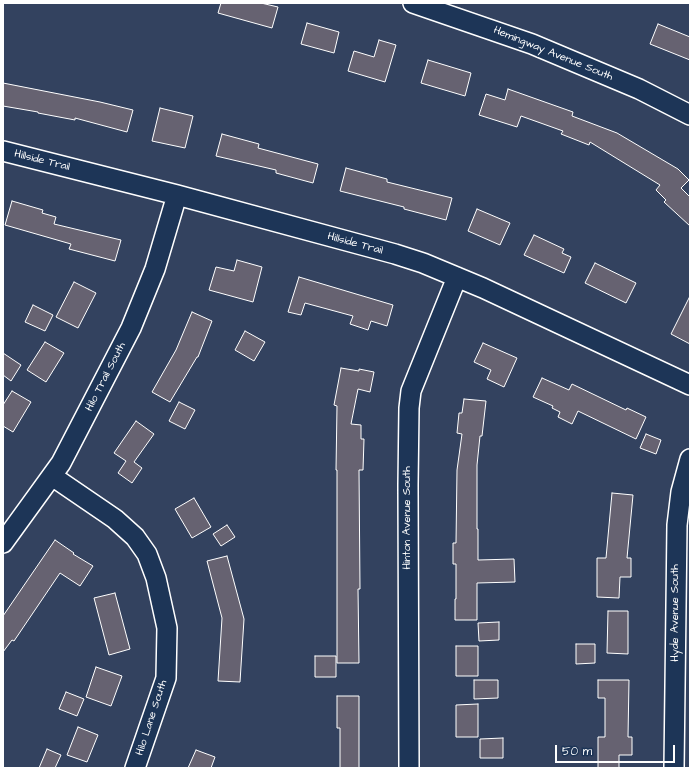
<!DOCTYPE html>
<style>
body{margin:0}
#map{position:relative;width:693px;height:771px;overflow:hidden;background:#33425f;font-family:"Architects Daughter",sans-serif}
canvas{display:block}
.frame{position:absolute;inset:0;border:4px solid #fff;pointer-events:none}
.scale{position:absolute;left:555px;top:745px;width:120px;height:18px;box-sizing:border-box;border:2px solid #fff;border-top:0;padding-left:5px;font-size:12px;line-height:14px;white-space:nowrap;color:#fff;-webkit-text-stroke:3px #1d3557;paint-order:stroke}
</style>
<div id="map">
<canvas width="693" height="771"></canvas>
<div class="frame"></div>
<div class="scale">50 m</div>
</div>
<script>
const c = document.querySelector('canvas').getContext('2d');
c.lineJoin = 'round';
function fill(path, color) { c.fillStyle = color; c.fill(path, 'evenodd'); }
const toPath = rows => new Path2D(rows.map(r => 'M' + r).join(''));
function strokePath(path, color, width, dash) { c.strokeStyle = color; c.lineWidth = width; c.lineCap = dash ? 'butt' : 'round'; c.setLineDash(dash || []); c.stroke(path); }
function write(font, color, halo, rows, align = 'center') {
  c.font = font + ' "Architects Daughter",sans-serif'; c.lineWidth = 3; c.setLineDash([]); c.textBaseline = 'middle'; c.strokeStyle = halo; c.fillStyle = color; for (const [text, x, y, turn = 0] of rows) {
    c.save(); c.translate(x, y); c.rotate((+turn || 0) * Math.PI / 180); c.textAlign = isNaN(turn) ? turn : align; if (halo) c.strokeText(text, 0, 0); c.fillText(text, 0, 0); c.restore();
  }
}
const building = toPath([
 [221,3,261,3,278,7,272,28,218,13,221,3],
 [307,23,339,32,334,53,301,44,307,23],
 [658,24,690,37,690,60,650,44,658,24],
 [379,40,396,45,385,82,348,71,354,51,374,57,379,40],
 [428,60,471,73,465,96,421,83,428,60],
 [3,83,100,102,133,110,127,132,75,118,75,120,38,113,38,112,3,106,3,83],
 [508,89,573,112,572,116,617,133,678,169,689,180,681,188,690,197,690,226,664,202,666,200,656,190,660,185,590,142,589,145,561,134,563,131,521,116,517,127,479,115,486,94,505,100,508,89],
 [160,108,193,116,185,148,152,141,160,108],
 [222,134,259,144,258,148,318,164,313,183,276,173,276,170,216,156,222,134],
 [346,168,387,179,387,182,452,198,446,220,404,209,404,207,340,191,346,168],
 [12,201,43,210,42,213,56,217,54,224,121,240,115,261,69,249,71,244,5,225,12,201],
 [477,209,510,223,500,245,468,231,477,209],
 [534,235,564,249,562,253,571,257,564,273,524,255,534,235],
 [237,260,262,267,253,302,209,290,216,267,234,271,237,260],
 [595,263,636,283,626,303,585,283,595,263],
 [299,277,393,305,387,326,371,321,368,330,350,324,353,316,305,303,301,315,288,312,299,277],
 [74,282,96,293,78,328,56,317,74,282],
 [690,296,690,344,671,334,690,296],
 [33,305,53,315,45,331,25,322,33,305],
 [192,312,212,321,198,357,197,357,170,402,152,392,176,350,192,312],
 [245,331,265,342,254,361,235,350,245,331],
 [45,342,64,353,46,382,27,370,45,342],
 [483,343,517,358,504,387,487,379,491,370,474,362,483,343],
 [3,353,21,365,11,381,3,375,3,353],
 [341,368,359,371,359,369,374,372,370,392,358,389,351,424,361,425,361,439,364,439,363,470,359,470,360,589,358,589,359,663,337,663,337,470,336,470,337,406,334,405,341,368],
 [542,378,569,390,572,384,626,410,627,408,646,417,636,439,578,411,572,424,558,417,560,412,552,408,553,406,533,397,542,378],
 [12,391,31,402,13,432,3,426,3,405,12,391],
 [464,399,486,401,482,436,480,436,477,465,477,529,478,529,478,560,514,559,515,582,477,583,477,620,455,620,455,599,456,599,456,564,453,564,453,543,456,543,457,470,462,434,457,433,459,413,462,413,464,399],
 [179,402,195,410,185,429,169,421,179,402],
 [136,421,154,434,134,462,142,468,132,483,118,473,126,461,114,453,136,421],
 [646,434,661,440,656,454,640,448,646,434],
 [612,493,633,495,627,558,631,558,631,577,620,577,619,598,597,597,597,558,606,558,612,493],
 [194,498,211,527,192,538,175,509,194,498],
 [227,525,235,537,221,546,213,534,227,525],
 [55,540,74,553,73,554,93,566,80,586,60,573,14,641,12,640,3,652,3,616,55,540],
 [227,556,244,619,240,682,218,681,222,618,207,561,227,556],
 [115,593,130,649,109,655,94,598,115,593],
 [608,611,628,611,628,654,607,653,608,611],
 [499,622,499,640,479,641,478,623,499,622],
 [576,644,595,644,595,663,576,664,576,644],
 [456,646,478,646,478,676,456,676,456,646],
 [315,656,336,656,336,677,315,677,315,656],
 [96,667,122,676,111,706,86,697,96,667],
 [474,680,498,680,498,698,474,699,474,680],
 [598,680,629,680,628,737,632,737,632,755,619,755,619,768,598,768,598,737,605,737,605,698,598,698,598,680],
 [66,692,84,699,77,716,59,709,66,692],
 [337,696,359,696,359,768,340,768,340,728,337,728,337,696],
 [478,704,478,737,456,737,456,705,478,704],
 [78,727,98,735,87,762,67,755,78,727],
 [503,738,503,758,480,758,480,739,503,738],
 [47,749,61,755,55,768,39,768,47,749],
 [196,750,215,757,211,768,188,768,196,750]
]);
const minor = toPath([
 [413,3,532,44,639,89,690,115],
 [3,151,177,195,395,254,423,263,483,288,690,385],
 [52,476,115,519,135,537,147,554,156,578,167,628,166,678,135,768],
 [3,543,61,463,131,328,155,269,177,195],
 [409,768,408,485,409,408,411,391,457,277],
 [674,768,677,525,681,492,690,459]
]);
const streetNames = [
 ["Hemingway Avenue South",553,54,22],
 ["Hillside Trail",42,161,14],
 ["Hillside Trail",355,244,15],
 ["Hilo Trail South",106,377,-63],
 ["Hinton Avenue South",408,518,-90],
 ["Hyde Avenue South",676,613,-90],
 ["Hilo Lane South",152,718,-72]
];
fill(building, '#666271');
strokePath(building, '#fff', 1);
strokePath(minor, '#fff', 22);
strokePath(minor, '#1d3557', 19);
write('11px', '#fff', '#1d3557', streetNames);
</script>
